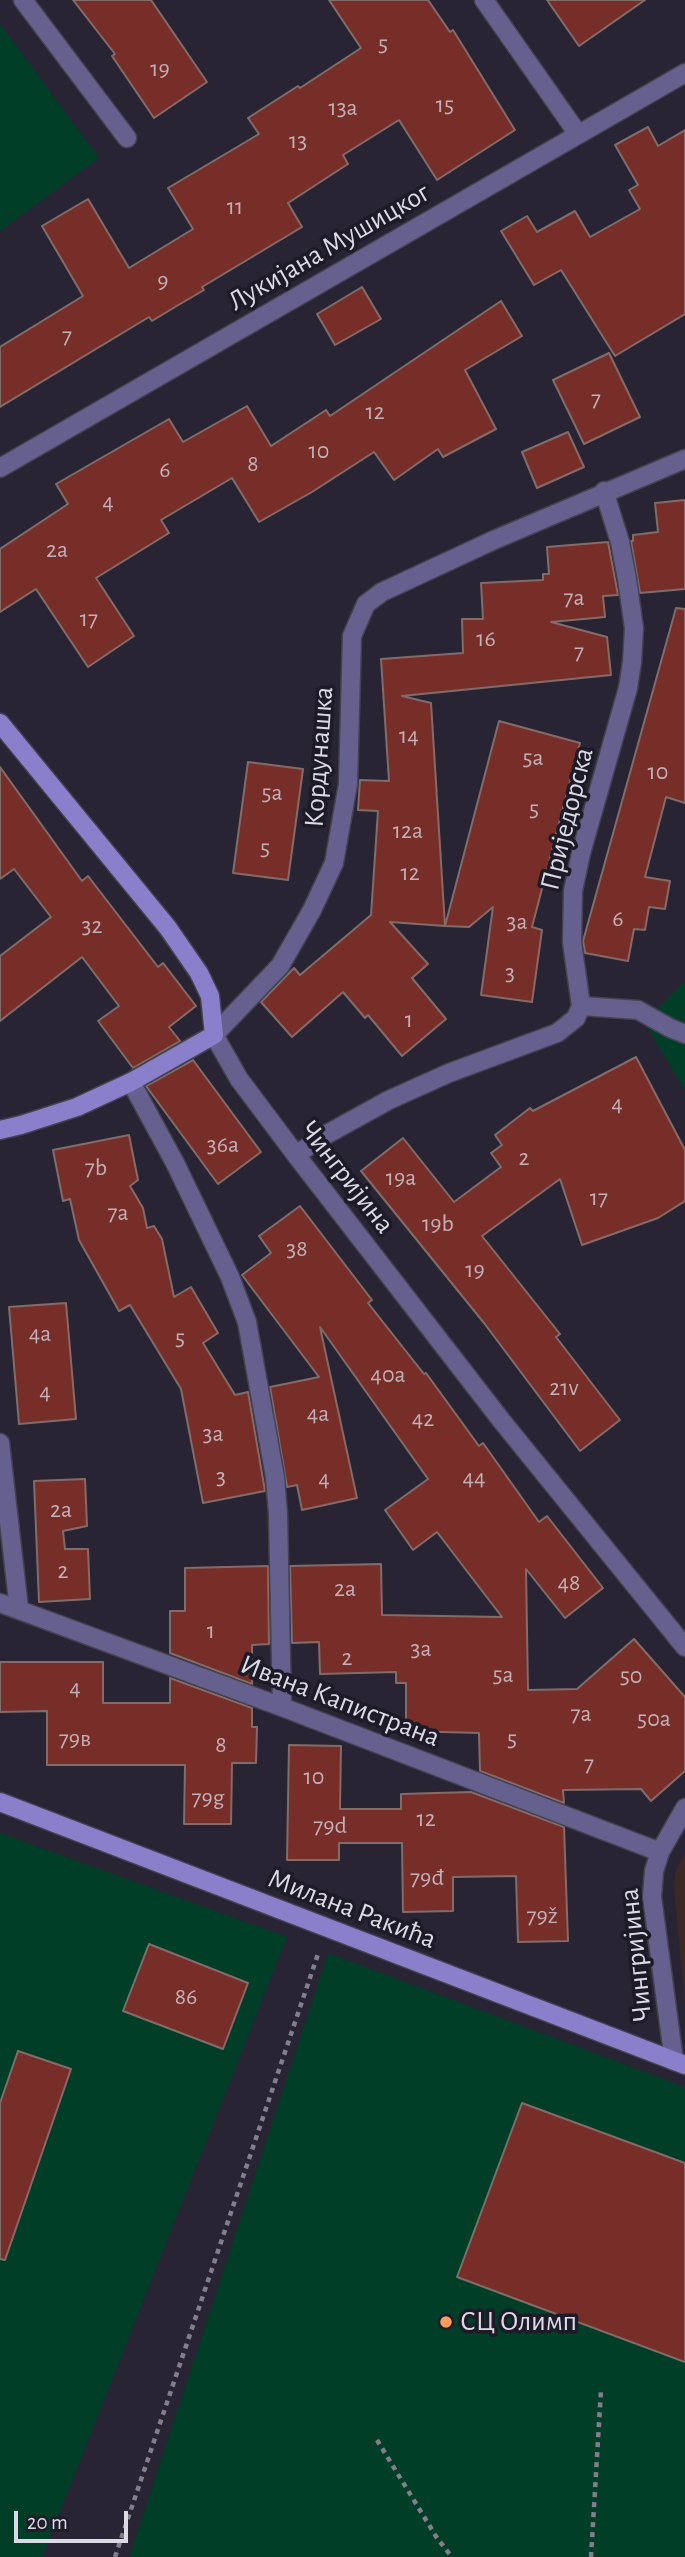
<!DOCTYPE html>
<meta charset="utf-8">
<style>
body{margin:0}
#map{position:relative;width:685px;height:2557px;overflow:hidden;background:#282434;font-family:"Alegreya Sans",sans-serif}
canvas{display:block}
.scale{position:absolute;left:14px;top:2511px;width:114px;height:32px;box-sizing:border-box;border:4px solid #dcdae5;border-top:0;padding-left:9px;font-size:21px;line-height:24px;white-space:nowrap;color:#dcdae5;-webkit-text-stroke:5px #1e1b29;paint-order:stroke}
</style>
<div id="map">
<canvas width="685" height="2557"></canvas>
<div class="scale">20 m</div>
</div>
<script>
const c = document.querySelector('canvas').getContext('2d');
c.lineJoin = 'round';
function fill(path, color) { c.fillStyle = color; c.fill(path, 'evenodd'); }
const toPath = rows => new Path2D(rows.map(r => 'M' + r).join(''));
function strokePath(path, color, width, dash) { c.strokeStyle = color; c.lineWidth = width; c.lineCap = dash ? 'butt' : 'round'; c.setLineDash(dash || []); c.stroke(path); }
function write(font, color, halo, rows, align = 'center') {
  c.font = font + ' "Alegreya Sans",sans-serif'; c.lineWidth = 7; c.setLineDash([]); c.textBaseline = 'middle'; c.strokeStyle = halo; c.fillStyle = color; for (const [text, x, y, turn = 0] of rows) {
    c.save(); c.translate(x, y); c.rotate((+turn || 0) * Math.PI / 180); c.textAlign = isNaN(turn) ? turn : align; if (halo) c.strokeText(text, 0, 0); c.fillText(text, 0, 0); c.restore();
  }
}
const education = toPath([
 [685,1852,685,2006,674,1888,676,1870]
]);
const green = toPath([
 [0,24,99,158,0,231],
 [685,981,685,1090,644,1022],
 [0,1833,287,1937,42,2557,0,2557],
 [328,1953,685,2087,685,2557,129,2557]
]);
const building = toPath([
 [73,0,151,0,207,82,154,118,112,56,115,54,73,0],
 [329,0,428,0,450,32,453,30,515,130,437,180,399,120,343,155,348,164,288,203,302,227,202,287,204,290,175,307,152,321,149,317,0,407,0,347,83,296,42,226,88,199,129,268,193,229,168,188,259,134,248,118,298,86,300,88,361,48,329,0],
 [547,0,645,0,579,46,547,0],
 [648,127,658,146,685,130,685,314,615,356,561,270,534,285,501,231,527,216,537,232,575,211,590,237,640,209,629,190,638,185,615,145,648,127],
 [362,287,381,319,335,345,317,314,362,287],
 [501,301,522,336,465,370,496,429,443,457,438,449,394,480,374,452,312,492,259,522,232,478,161,520,169,533,96,578,134,636,88,667,36,589,0,612,0,549,68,504,56,484,169,419,183,442,247,406,271,446,326,410,330,416,501,301],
 [609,353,640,417,584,444,553,380,609,353],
 [568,432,584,467,537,488,522,452,568,432],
 [685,500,685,589,640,593,631,541,633,541,633,535,658,532,655,503,685,500],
 [608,542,618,595,603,596,605,617,551,622,607,637,611,675,402,696,431,703,445,926,390,922,428,964,412,978,446,1019,402,1056,368,1015,365,1018,343,992,292,1037,261,1002,294,968,300,975,371,915,378,811,358,810,360,780,389,781,381,659,463,653,462,619,483,619,481,583,543,580,543,574,549,574,547,547,608,542],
 [676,608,685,609,685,803,666,797,645,877,670,881,665,909,649,907,645,930,634,929,628,961,585,953,583,941,676,608],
 [499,721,580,743,532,927,542,930,532,1002,481,995,493,907,469,927,445,926,499,721],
 [248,762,303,769,288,880,233,873,248,762],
 [0,767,82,881,88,876,158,967,163,963,196,1006,169,1027,180,1041,133,1068,98,1021,119,1006,82,957,0,1021,0,956,51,917,14,869,0,879,0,767],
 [636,1057,685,1150,685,1201,658,1218,582,1245,560,1179,482,1236,560,1334,556,1337,620,1420,580,1451,484,1323,361,1171,403,1138,454,1202,501,1167,491,1153,502,1145,495,1135,530,1108,533,1111,636,1057],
 [193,1060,261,1152,218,1184,146,1086,193,1060],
 [129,1135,138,1180,130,1186,143,1208,147,1228,154,1226,162,1239,174,1297,191,1287,218,1333,203,1343,235,1395,248,1392,265,1491,203,1503,181,1389,130,1305,119,1311,79,1240,70,1199,63,1201,53,1150,129,1135],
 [300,1206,372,1300,368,1303,424,1374,426,1373,479,1446,483,1443,539,1522,547,1516,603,1588,565,1618,526,1569,528,1690,577,1689,634,1639,685,1697,685,1771,651,1801,641,1789,563,1790,564,1803,480,1771,479,1733,406,1731,406,1683,396,1683,396,1672,320,1674,319,1642,292,1643,290,1566,381,1564,382,1615,502,1617,437,1532,413,1550,385,1510,428,1479,320,1327,357,1498,302,1510,297,1485,287,1487,270,1387,319,1377,242,1275,271,1253,259,1236,300,1206],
 [66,1303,76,1419,19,1424,9,1307,66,1303],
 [85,1479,87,1526,63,1531,65,1549,88,1549,90,1599,39,1602,34,1481,85,1479],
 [268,1566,269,1644,252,1645,252,1684,170,1653,170,1611,185,1611,185,1568,268,1566],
 [0,1662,103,1662,103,1703,170,1703,170,1678,252,1708,252,1727,257,1727,256,1763,232,1763,231,1824,184,1824,185,1765,47,1765,47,1711,0,1712,0,1662],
 [289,1745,341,1746,340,1809,401,1809,401,1794,471,1792,564,1827,568,1941,518,1942,516,1876,453,1877,453,1911,403,1912,402,1843,339,1843,339,1860,287,1860,289,1745],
 [149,1944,248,1983,223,2049,123,2011,149,1944],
 [18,2051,71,2069,5,2260,0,2259,0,2103,18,2051],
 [522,2103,685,2163,685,2362,457,2277,522,2103]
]);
const path = toPath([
 [377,2440,437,2538,452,2557],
 [115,2557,318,1954],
 [591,2557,601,2390]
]);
const lane = toPath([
 [581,1006,638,1010,670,1028,685,1034]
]);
const street = toPath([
 [23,0,127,138],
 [484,0,578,134],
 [685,459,494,540,382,592,366,604,352,636,348,784,334,863,312,910,280,966,214,1035,239,1079,296,1155,501,1420,685,1647],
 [0,468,685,73],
 [131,1082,175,1163,230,1277,247,1322,275,1477,278,1514,282,1707],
 [296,1155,320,1138,389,1100,449,1073,557,1033,576,1018,581,1006,572,942,573,891,581,853,628,688,632,662,634,628,627,579,620,542,604,491],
 [0,1443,19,1609],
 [0,1603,282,1707,660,1852],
 [674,2061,652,1897,654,1871,660,1852,685,1808]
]);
const secondary = toPath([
 [0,723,168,928,199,973,210,996,214,1035,131,1082,77,1107,21,1125,0,1130],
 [0,1802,685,2065]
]);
const markers = [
 [446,2322,7,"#ff9b5a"]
];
const numberNames = [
 ["5",383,44],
 ["19",160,69],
 ["15",445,105],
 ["13a",343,108],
 ["13",298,141],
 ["11",235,207],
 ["9",163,281],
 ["7",67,336],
 ["7",596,399],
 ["12",375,412],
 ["10",319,451],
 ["8",253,464],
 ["6",165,470],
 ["4",108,502],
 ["2a",57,550],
 ["7a",574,598],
 ["17",89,619],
 ["16",486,639],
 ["7",579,652],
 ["14",409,736],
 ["5a",533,758],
 ["10",658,772],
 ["5a",272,793],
 ["5",534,809],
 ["12a",408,831],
 ["5",265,848],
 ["12",410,873],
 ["6",618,919],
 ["3a",517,922],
 ["32",92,926],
 ["3",510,973],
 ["1",409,1020],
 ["4",617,1104],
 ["36a",223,1145],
 ["2",524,1158],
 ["7b",96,1168],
 ["19a",401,1178],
 ["17",599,1198],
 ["7a",118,1213],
 ["19b",438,1224],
 ["38",297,1249],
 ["19",475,1270],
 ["4a",40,1334],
 ["5",180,1338],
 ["40a",388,1375],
 ["21v",564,1388],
 ["4",45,1392],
 ["4a",318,1414],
 ["42",423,1419],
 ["3a",213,1434],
 ["3",221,1477],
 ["44",474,1478],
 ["4",324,1479],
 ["2a",61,1510],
 ["2",63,1571],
 ["48",569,1583],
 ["2a",345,1589],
 ["1",211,1631],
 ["3a",421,1649],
 ["2",347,1658],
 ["5a",503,1675],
 ["50",631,1676],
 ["4",75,1688],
 ["7a",581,1714],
 ["50a",654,1719],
 ["79в",75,1739],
 ["5",512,1739],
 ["8",221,1745],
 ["7",589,1764],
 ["10",314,1777],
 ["79g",208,1798],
 ["12",426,1819],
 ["79d",330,1826],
 ["79đ",427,1878],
 ["79ž",542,1916],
 ["86",186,1997]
];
const streetNames = [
 ["Лукијана Мушицког",329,247,-30],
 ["Кордунашка",319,757,-86],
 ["Приједорска",567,819,-76],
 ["Чингријина",347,1177,52],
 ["Ивана Капистрана",340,1701,21],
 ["Милана Ракића",352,1909,21],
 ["Чингријина",636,1955,-96]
];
const poiNames = [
 ["СЦ Олимп",460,2322]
];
fill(education, '#3c2925');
fill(green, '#003e28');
fill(building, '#772e29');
strokePath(building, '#826c6a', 2);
strokePath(lane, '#454150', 21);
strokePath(street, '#454150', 21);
strokePath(secondary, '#454150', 21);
strokePath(path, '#827f8d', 4.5, [5, 5]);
strokePath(lane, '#66608f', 18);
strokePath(street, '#66608f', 18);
strokePath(secondary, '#8a7fcb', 18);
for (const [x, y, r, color] of markers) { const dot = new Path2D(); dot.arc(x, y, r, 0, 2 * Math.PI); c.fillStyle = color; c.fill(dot); strokePath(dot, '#1e1b29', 2.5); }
write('24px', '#c3afb6', null, numberNames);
write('28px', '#dcdae5', '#1e1b29', streetNames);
write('28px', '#dcdae5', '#1e1b29', poiNames, 'left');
</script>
